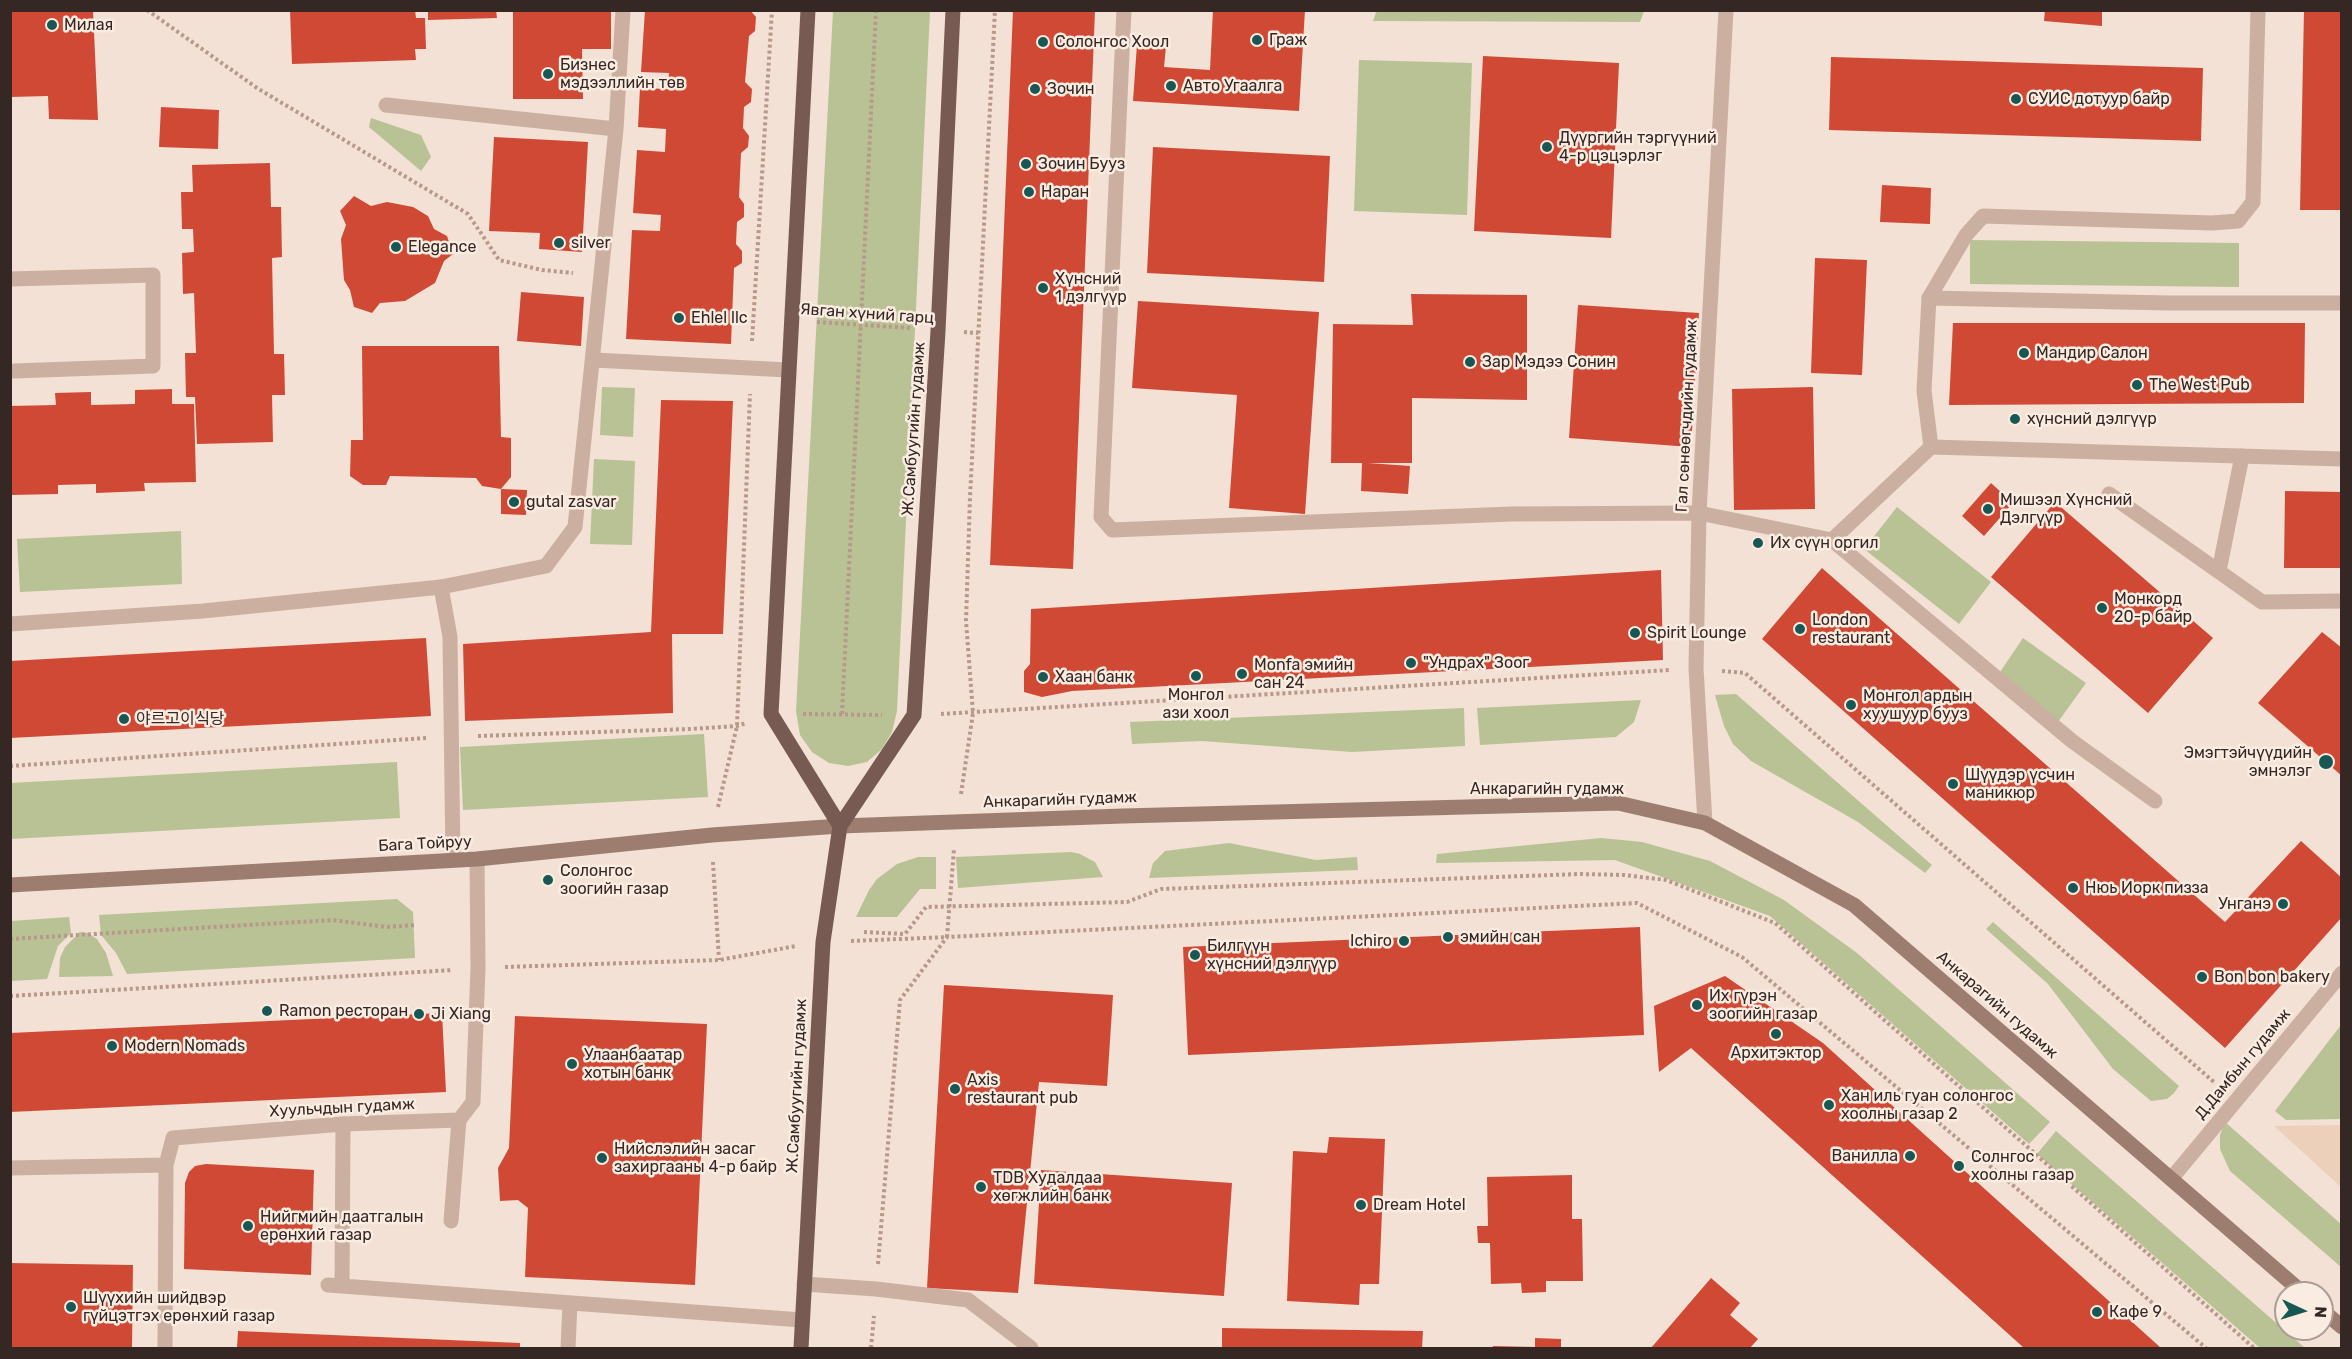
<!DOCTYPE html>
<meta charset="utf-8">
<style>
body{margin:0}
#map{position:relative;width:2352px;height:1359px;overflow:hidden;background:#f2e1d4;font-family:Rubik,sans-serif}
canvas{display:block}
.frame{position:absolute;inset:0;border:12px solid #342724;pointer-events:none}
.north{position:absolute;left:2274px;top:1281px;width:60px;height:60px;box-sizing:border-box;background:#faece1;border:2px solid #ab9d95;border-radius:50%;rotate:94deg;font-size:16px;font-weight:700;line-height:24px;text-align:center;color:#342724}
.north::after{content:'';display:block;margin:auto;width:21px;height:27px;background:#175855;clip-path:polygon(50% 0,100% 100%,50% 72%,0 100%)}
</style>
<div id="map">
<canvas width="2352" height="1359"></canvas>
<div class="frame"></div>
<div class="north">N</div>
</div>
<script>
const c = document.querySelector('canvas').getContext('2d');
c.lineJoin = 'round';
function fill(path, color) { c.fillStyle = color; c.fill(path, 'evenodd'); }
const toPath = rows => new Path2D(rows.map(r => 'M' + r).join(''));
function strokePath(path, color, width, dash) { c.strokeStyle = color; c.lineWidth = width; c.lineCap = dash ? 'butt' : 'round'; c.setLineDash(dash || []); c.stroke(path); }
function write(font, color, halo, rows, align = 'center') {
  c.font = font + ' Rubik,"Noto Sans KR",sans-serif'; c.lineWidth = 5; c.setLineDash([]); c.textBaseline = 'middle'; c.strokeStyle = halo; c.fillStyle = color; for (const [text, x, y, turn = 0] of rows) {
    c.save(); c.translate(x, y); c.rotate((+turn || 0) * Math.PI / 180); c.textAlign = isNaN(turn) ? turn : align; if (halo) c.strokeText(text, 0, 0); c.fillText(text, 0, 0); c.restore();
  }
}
const green = toPath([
 [1377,10,1644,10,1644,11,1640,22,1373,21],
 [833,11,930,11,897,711,892,732,882,749,867,762,848,766,829,763,812,752,800,735,796,711],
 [1359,60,1472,63,1467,215,1354,211],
 [371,118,421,135,431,157,421,171,369,127],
 [1970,240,2239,243,2239,287,1970,284],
 [602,387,635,388,633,437,600,435],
 [594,459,635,461,632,545,590,544],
 [1897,507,1991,582,1959,624,1864,549],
 [181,531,182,584,20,592,17,539],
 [2023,638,2086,683,2058,722,1996,678],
 [1736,694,1932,865,1925,873,1858,822,1751,761,1733,744,1724,726,1715,695],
 [1641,700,1634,722,1616,737,1480,745,1477,708],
 [1464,708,1465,746,1352,752,1202,741,1132,744,1130,722],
 [704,734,708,797,463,810,460,747],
 [397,762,400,818,11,839,11,783],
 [1601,838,1642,842,1710,861,1784,900,1857,953,2050,1122,2029,1144,1770,916,1615,860,1436,863,1437,854],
 [1229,843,1316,860,1357,857,1358,870,1149,878,1153,863,1165,851],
 [1071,852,1080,854,1095,862,1103,877,958,888,956,857],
 [918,857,936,857,936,889,920,889,897,917,856,917,869,890,877,879,897,864],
 [397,899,413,912,415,958,127,974,116,953,101,935,99,915],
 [69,917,71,933,58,946,47,979,11,981,11,921],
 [1993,922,2179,1086,2174,1093,2167,1099,2151,1101,2113,1069,2048,984,1986,929],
 [80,932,88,933,97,939,106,953,113,976,59,977,60,958,65,947],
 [2341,1025,2341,1119,2286,1120,2275,1111],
 [2225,1122,2341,1224,2341,1267,2230,1171,2220,1149,2220,1135],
 [2056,1131,2305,1348,2260,1348,2037,1154]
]);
const plaza = toPath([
 [2341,1125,2341,1187,2274,1126]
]);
const building = toPath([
 [20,10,93,10,98,120,49,119,48,96,10,97,10,12],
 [290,10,415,10,416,18,425,18,426,49,415,49,416,60,292,64],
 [428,10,496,10,497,18,428,20],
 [513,10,611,10,611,49,582,49,583,99,513,99],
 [645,10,750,10,756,17,755,31,749,36,745,82,752,89,751,102,744,107,743,128,749,136,748,147,741,153,739,197,744,204,744,217,737,222,736,244,742,251,742,263,734,268,731,344,626,339,632,230,660,231,661,215,633,213,637,150,665,152,666,129,638,127,640,88,668,89,669,73,641,72],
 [1013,10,1095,10,1073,569,990,565],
 [1213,10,1305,10,1299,111,1133,101,1137,44,1166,46,1164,67,1210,70],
 [2045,10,2102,10,2102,26,2044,21],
 [2304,10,2342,10,2342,210,2300,210],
 [1483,56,1619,63,1611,238,1474,231],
 [1831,57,2203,68,2201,141,1829,130],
 [161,107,219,110,218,149,159,147],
 [494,137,588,142,582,252,539,249,540,233,489,231],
 [1153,147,1330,156,1324,282,1147,273],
 [270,163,271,207,281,207,282,257,272,258,274,354,284,354,285,395,272,395,273,442,197,444,195,397,186,397,185,353,196,353,194,293,183,294,182,253,194,252,193,229,182,229,181,192,193,192,192,165],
 [1882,185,1931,188,1930,224,1880,222],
 [354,196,371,206,387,202,413,207,428,216,434,229,447,236,453,254,444,261,435,283,405,301,380,303,372,313,354,307,350,290,344,280,341,239,346,225,340,211],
 [1815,258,1867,260,1862,375,1811,373],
 [521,292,584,297,581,346,517,341],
 [1411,294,1527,295,1527,400,1412,398,1412,463,1368,463,1410,466,1408,494,1361,491,1362,463,1331,463,1333,324,1413,325],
 [1138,301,1319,312,1305,514,1229,508,1237,395,1132,388],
 [1578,305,1699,313,1691,447,1569,438],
 [1953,323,2305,323,2304,403,1949,405],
 [362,346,499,346,501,437,511,438,511,477,501,489,482,486,476,478,390,476,386,485,363,485,350,476,351,440,363,440],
 [1813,387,1815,509,1734,510,1732,389],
 [172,389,172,404,194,404,196,482,144,483,145,491,96,493,96,484,58,485,58,494,11,495,10,406,56,405,55,393,91,392,91,405,135,404,135,390],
 [661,400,733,401,723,634,672,634,673,713,465,721,463,644,651,632],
 [1991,483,2013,503,1984,536,1962,516],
 [501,489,527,490,526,515,501,514],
 [2285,491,2342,492,2342,568,2284,568],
 [2055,502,2213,638,2148,713,1991,577],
 [1822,568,2225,922,2301,841,2342,878,2342,917,2225,1048,1762,639],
 [1661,570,1663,660,1072,691,1042,697,1024,692,1024,671,1030,664,1031,609],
 [2322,632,2342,648,2342,776,2258,703],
 [426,638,431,716,10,738,10,661],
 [1640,927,1644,1035,1188,1055,1183,947],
 [1725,976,1823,1043,2161,1348,2024,1348,1691,1048,1659,1072,1654,1006],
 [944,985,1113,995,1107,1086,1039,1082,1018,1293,927,1288],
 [442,1013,446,1092,10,1112,10,1033],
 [515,1016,707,1024,695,1285,525,1277,528,1208,518,1200,500,1201,498,1168,509,1148],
 [1329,1137,1385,1139,1379,1284,1360,1284,1359,1305,1287,1301,1293,1151,1327,1153],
 [206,1164,314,1170,311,1275,184,1269,185,1183,189,1172,195,1166],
 [1041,1170,1232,1183,1224,1296,1034,1284],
 [1572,1175,1572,1219,1582,1219,1583,1281,1546,1281,1546,1292,1522,1293,1521,1283,1491,1284,1490,1243,1478,1243,1477,1226,1488,1226,1487,1177],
 [10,1263,133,1265,132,1348,10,1348],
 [1711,1278,1740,1303,1730,1315,1758,1339,1750,1348,1651,1348],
 [1222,1328,1423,1331,1422,1348,1222,1348],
 [238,1331,520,1343,520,1348,237,1348],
 [1535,1338,1561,1339,1561,1348,1535,1348],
 [1493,1346,1535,1347,1535,1348,1492,1348]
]);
const path = toPath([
 [147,10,257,88,468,214,499,260,542,270,573,273],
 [817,322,911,328],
 [964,332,978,333],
 [752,341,772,10],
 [1722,671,1745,673,2215,1083],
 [803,714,882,715],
 [842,714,876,10],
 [941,714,1670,670],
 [478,736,689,729,737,726,746,723],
 [10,766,426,738],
 [961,794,973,713,966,621,970,497,995,10],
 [718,807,737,726,750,394],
 [713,862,719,960],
 [864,932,905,934,926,907,1127,902,1161,889,1580,874,1624,875,1666,880,1775,923,2254,1348],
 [10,939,333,920,386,927,416,925],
 [851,941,947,937,954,849],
 [505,967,719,960,796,946],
 [10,996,453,970],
 [878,1264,900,1000,947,937,1637,903,1742,957,2206,1348],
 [871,1348,874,1316]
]);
const service = toPath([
 [1124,10,1101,517,1112,530,1511,514,1699,513,1832,540,1931,447],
 [10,279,153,275,153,366,14,371],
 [1929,298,1966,235,1983,216,2212,223,2238,221,2253,202,2258,10],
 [594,360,788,370],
 [2109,494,2262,602,2342,601],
 [1832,540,2072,741,2155,801],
 [2219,571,2242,456],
 [441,587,450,637,453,860],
 [451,1221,459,1120],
 [804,1284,876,1289,968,1300,1031,1348],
 [328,1285,802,1320],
 [342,1286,343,1124],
 [568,1348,570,1303]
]);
const minor = toPath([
 [616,129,623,10],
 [2342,303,2169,303,1929,298,1924,391,1931,447,2342,459],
 [10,624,203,611,441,587,546,566,575,527,616,129,386,105],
 [1705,823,1696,668,1699,513,1726,10],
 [10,1168,166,1165],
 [165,1348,166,1165,173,1138,343,1124,459,1120,473,1102,478,968,477,859]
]);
const tertiary = toPath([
 [2171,1179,2342,973]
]);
const secondary = toPath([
 [10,885,477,859,712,835,840,826,1123,816,1618,803,1705,823,1854,905,2303,1293],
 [2322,1310,2342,1327]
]);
const primary = toPath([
 [808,10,771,714,840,826],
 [801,1348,823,942,840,826,914,715,938,331,953,10]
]);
const markers = [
 [52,25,6,"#175855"],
 [1257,40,6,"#175855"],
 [1043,42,6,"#175855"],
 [548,74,6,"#175855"],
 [1171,86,6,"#175855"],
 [1035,89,6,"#175855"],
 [2016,99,6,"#175855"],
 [1547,147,6,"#175855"],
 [1026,164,6,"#175855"],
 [1029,192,6,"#175855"],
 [559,243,6,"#175855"],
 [396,247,6,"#175855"],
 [1043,288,6,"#175855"],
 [679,318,6,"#175855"],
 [2024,353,6,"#175855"],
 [1470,362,6,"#175855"],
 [2137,385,6,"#175855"],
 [2015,419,6,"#175855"],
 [514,502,6,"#175855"],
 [1988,509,6,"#175855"],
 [1758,543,6,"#175855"],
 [2102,608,6,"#175855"],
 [1800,629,6,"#175855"],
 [1635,633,6,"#175855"],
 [1411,663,6,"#175855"],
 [1242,674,6,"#175855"],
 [1196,676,6,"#175855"],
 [1043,677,6,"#175855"],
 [1851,705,6,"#175855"],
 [124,719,6,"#175855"],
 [2326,762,8,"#175855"],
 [1953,784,6,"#175855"],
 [548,880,6,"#175855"],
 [2073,888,6,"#175855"],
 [2283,904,6,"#175855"],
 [1448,937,6,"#175855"],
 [1404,941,6,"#175855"],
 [1195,955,6,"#175855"],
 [2202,977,6,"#175855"],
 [1697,1005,6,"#175855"],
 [267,1011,6,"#175855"],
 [419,1014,6,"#175855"],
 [1776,1034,6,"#175855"],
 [112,1046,6,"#175855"],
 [572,1064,6,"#175855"],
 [955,1089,6,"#175855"],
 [1829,1105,6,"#175855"],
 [1910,1156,6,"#175855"],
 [602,1158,6,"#175855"],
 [1959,1166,6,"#175855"],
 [981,1187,6,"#175855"],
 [1361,1205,6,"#175855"],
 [248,1226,6,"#175855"],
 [71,1307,6,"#175855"],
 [2097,1312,6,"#175855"]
];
const poiNames = [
 ["Милая",64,25],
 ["Граж",1269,40],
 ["Солонгос Хоол",1055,42],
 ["Бизнес",560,65],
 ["мэдээллийн төв",560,83],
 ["Авто Угаалга",1183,86],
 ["Зочин",1047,89],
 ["СУИС дотуур байр",2028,99],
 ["Дүүргийн тэргүүний",1559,138],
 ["4-р цэцэрлэг",1559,156],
 ["Зочин Бууз",1038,164],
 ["Наран",1041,192],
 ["silver",571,243],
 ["Elegance",408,247],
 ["Хүнсний",1055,279],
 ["1 дэлгүүр",1055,297],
 ["Ehlel llc",691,318],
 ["Мандир Салон",2036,353],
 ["Зар Мэдээ Сонин",1482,362],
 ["The West Pub",2149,385],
 ["хүнсний дэлгүүр",2027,419],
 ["Мишээл Хүнсний",2000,500],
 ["Дэлгүүр",2000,518],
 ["gutal zasvar",526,502],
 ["Их сүүн оргил",1770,543],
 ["Монкорд",2114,599],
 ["20-р байр",2114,617],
 ["London",1812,620],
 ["restaurant",1812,638],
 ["Spirit Lounge",1647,633],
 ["\"Ундрах\" Зоог",1423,663],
 ["Monfa эмийн",1254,665],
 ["сан 24",1254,683],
 ["Хаан банк",1055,677],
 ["Монгол",1196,695,"center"],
 ["ази хоол",1196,713,"center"],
 ["Монгол ардын",1863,696],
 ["хуушуур бууз",1863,714],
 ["야르고이식당",136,719],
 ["Эмэгтэйчүүдийн",2312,753,"right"],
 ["эмнэлэг",2312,771,"right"],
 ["Шүүдэр үсчин",1965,775],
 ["маникюр",1965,793],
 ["Солонгос",560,871],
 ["зоогийн газар",560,889],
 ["Нюь Иорк пизза",2085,888],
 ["Унганэ",2271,904,"right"],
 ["эмийн сан",1460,937],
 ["Ichiro",1392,941,"right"],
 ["Билгүүн",1207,946],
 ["хүнсний дэлгүүр",1207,964],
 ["Bon bon bakery",2214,977],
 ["Их гүрэн",1709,996],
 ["зоогийн газар",1709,1014],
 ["Ramon ресторан",279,1011],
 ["Ji Xiang",431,1014],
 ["Modern Nomads",124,1046],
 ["Архитэктор",1776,1053,"center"],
 ["Улаанбаатар",584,1055],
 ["хотын банк",584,1073],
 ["Axis",967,1080],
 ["restaurant pub",967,1098],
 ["Хан иль гуан солонгос",1841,1096],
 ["хоолны газар 2",1841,1114],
 ["Нийслэлийн засаг",614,1149],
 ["захиргааны 4-р байр",614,1167],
 ["Ванилла",1898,1156,"right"],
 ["Солнгос",1971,1157],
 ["хоолны газар",1971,1175],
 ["TDB Худалдаа",993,1178],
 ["хөгжлийн банк",993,1196],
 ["Dream Hotel",1373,1205],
 ["Нийгмийн даатгалын",260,1217],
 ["ерөнхий газар",260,1235],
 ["Шүүхийн шийдвэр",83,1298],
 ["гүйцэтгэх ерөнхий газар",83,1316],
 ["Кафе 9",2109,1312]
];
const streetNames = [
 ["Явган хүний гарц",867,314,4],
 ["Гал сөнөөгчдийн гудамж",1687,416,-87],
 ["Ж.Самбуугийн гудамж",914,429,-86],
 ["Анкарагийн гудамж",1547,789],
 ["Анкарагийн гудамж",1060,800,-2],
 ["Бага Тойруу",425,844,-3],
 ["Анкарагийн гудамж",1997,1005,41],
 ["Д.Дамбын гудамж",2243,1064,-50],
 ["Ж.Самбуугийн гудамж",797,1086,-87],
 ["Хуульчдын гудамж",342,1108,-3]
];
fill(green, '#b8c294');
fill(plaza, '#ecd0ba');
fill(building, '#d04935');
strokePath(path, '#b7988a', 4, [3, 3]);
strokePath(service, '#cbafa0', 15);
strokePath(minor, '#cbafa0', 15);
strokePath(tertiary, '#cbafa0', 15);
strokePath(secondary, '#9e7d71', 15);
strokePath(primary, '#775b53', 15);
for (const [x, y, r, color] of markers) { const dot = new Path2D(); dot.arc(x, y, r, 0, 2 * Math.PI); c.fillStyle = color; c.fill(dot); strokePath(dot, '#faece1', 2); }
write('16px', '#342724', '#faece1', poiNames, 'left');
write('16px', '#342724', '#faece1', streetNames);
</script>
